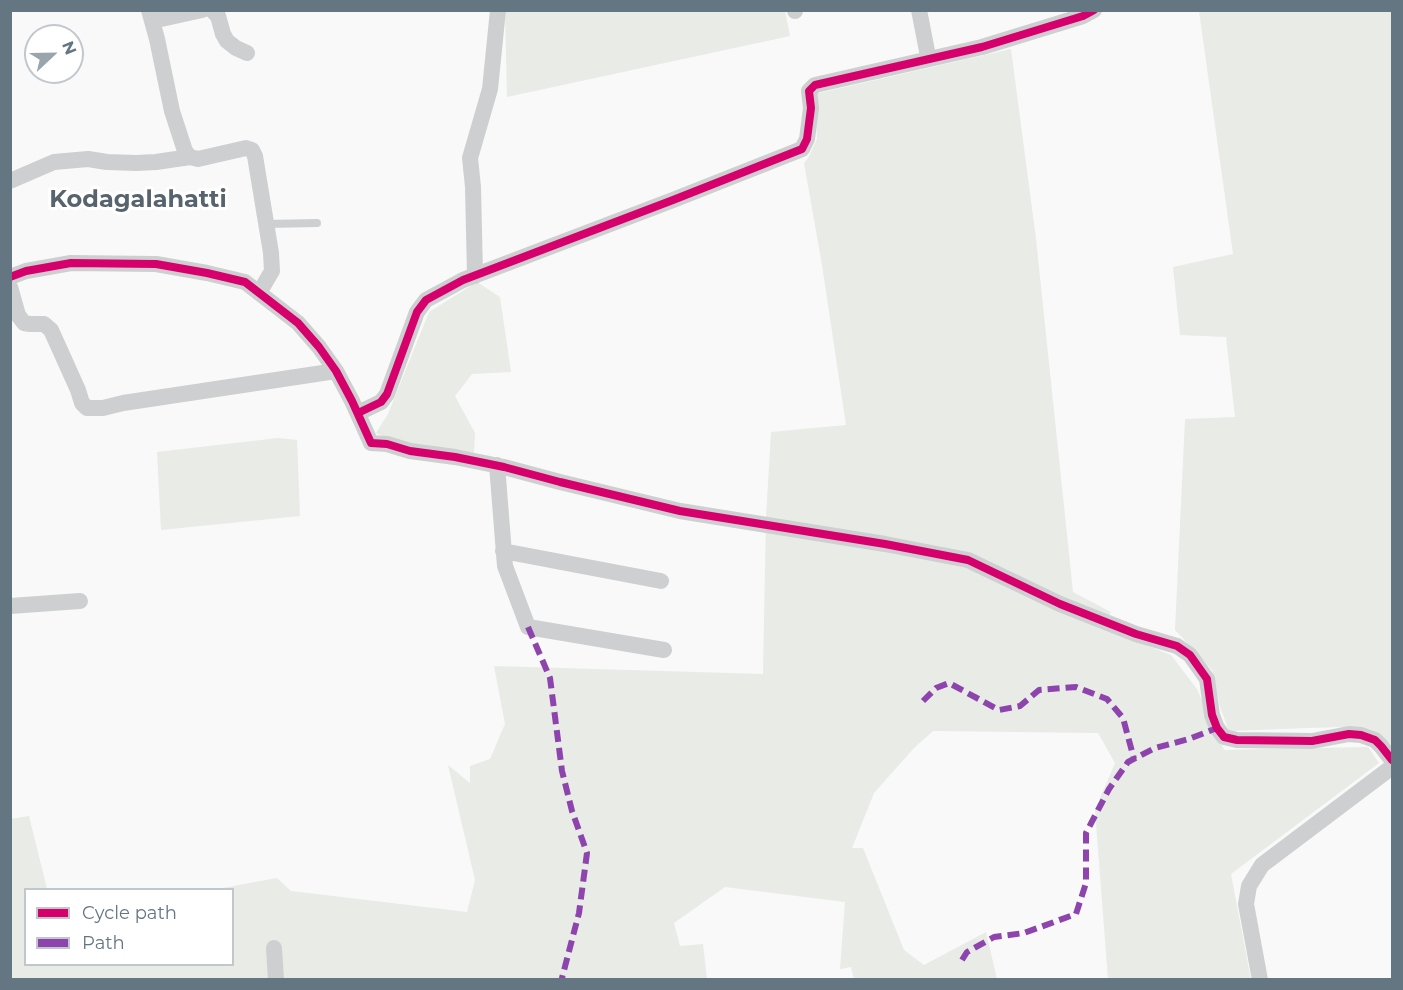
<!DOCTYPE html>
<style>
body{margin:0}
#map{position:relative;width:1403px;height:990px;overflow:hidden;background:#f9f9f9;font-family:Montserrat,sans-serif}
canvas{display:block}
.frame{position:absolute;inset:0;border:12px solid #657683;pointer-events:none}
.legend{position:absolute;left:24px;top:888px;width:210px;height:78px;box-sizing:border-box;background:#fff;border:2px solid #c1c8cd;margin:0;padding:8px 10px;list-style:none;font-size:18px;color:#657683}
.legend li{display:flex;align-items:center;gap:12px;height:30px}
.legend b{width:30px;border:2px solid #c1c8cd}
.north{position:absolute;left:24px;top:24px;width:60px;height:60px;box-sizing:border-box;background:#fff;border:2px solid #c1c8cd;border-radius:50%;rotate:68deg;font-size:16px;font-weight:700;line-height:24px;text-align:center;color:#657683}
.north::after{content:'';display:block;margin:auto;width:21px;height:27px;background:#99a4ac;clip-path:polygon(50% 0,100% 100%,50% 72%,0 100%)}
</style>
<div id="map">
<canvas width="1403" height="990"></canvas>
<div class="frame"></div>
<ul class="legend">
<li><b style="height:8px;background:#d6006c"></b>Cycle path</li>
<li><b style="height:8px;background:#8e44ad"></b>Path</li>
</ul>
<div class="north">N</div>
</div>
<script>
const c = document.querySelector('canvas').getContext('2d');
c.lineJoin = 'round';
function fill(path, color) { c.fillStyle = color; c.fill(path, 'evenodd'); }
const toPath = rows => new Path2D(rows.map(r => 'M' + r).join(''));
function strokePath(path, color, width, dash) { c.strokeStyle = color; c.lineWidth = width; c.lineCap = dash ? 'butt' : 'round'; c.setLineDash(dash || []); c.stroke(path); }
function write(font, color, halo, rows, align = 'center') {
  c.font = font + ' Montserrat,sans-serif'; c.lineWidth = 6; c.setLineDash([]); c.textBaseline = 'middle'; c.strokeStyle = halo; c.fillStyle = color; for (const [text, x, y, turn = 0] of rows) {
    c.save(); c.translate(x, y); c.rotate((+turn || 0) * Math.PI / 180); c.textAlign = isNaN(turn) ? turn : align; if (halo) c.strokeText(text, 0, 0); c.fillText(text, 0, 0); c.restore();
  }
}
const green = toPath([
 [505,11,785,11,790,36,507,97],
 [1199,11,1392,11,1392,750,1387,742,1369,729,1338,727,1229,731,1220,707,1212,670,1175,630,1185,419,1235,417,1226,337,1180,335,1173,267,1233,254],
 [1011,49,1036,239,1073,592,1111,612,1103,628,1171,655,1197,689,1224,750,1368,747,1379,763,1231,874,1251,980,1108,979,1095,810,1115,763,1098,733,933,731,914,748,874,793,852,848,863,848,904,950,924,965,986,932,997,979,854,979,851,967,840,969,845,902,725,887,674,923,680,946,703,944,707,979,11,979,10,819,29,816,47,889,26,890,26,964,232,964,232,890,217,889,277,878,291,891,467,912,475,880,448,765,470,783,470,766,490,759,505,724,494,666,763,674,766,517,771,432,846,425,822,265,804,163,808,158,817,139,815,94],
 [477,282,500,297,511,372,472,374,455,396,475,433,474,453,397,443,376,433,388,414,429,312],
 [278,438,297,440,300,516,161,530,157,452]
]);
const lane = toPath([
 [266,224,317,223]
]);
const street = toPath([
 [149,10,157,39,172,111,185,151,190,157,198,159,246,148,252,150,255,156,271,253,272,271,259,293],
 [212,10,218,16,223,34,227,41,236,48,247,53],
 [919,10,927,51],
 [795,11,795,10],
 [152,21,202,10],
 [10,181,54,162,88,159,107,162,136,163,156,162,190,157],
 [475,276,473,187,470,158,490,89,498,10],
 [10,277,26,271,71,263,156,264,207,273,245,282,298,323,319,347,336,371,352,401,371,443,387,444,410,451,455,457,504,467,560,482,680,511,885,544,968,560,1060,604,1136,634,1177,646,1190,655,1207,679,1212,715,1217,728,1224,737,1237,740,1312,741,1349,734,1361,735,1375,740,1381,746,1392,760],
 [10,287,18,315,24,323,30,324,44,324,51,330,78,390,82,403,87,408,103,408,123,403,336,371],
 [358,413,381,402,387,394,417,312,426,300,463,280,673,200,802,149,807,139,811,108,809,91,815,85,982,47,1083,16,1094,10],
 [497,465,505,566,528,627,664,650],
 [503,551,661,581],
 [10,606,80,601],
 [274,948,276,980],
 [1260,980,1246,904,1249,886,1262,865,1392,767]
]);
const quiet = toPath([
 [528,627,550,678,562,771,572,811,587,853,579,913,562,978,563,980],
 [923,701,936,688,949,683,999,710,1020,706,1039,690,1076,687,1107,699,1123,718,1134,759],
 [962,960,967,952,994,937,1024,933,1076,914,1086,883,1086,833,1109,789,1128,762,1155,748,1189,739,1217,728]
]);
const cycleway = toPath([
 [10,277,26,271,71,263,156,264,207,273,245,282,298,323,319,347,336,371,352,401,371,443,387,444,410,451,455,457,504,467,560,482,680,511,885,544,968,560,1060,604,1136,634,1177,646,1190,655,1207,679,1212,715,1217,728,1224,737,1237,740,1312,741,1349,734,1361,735,1375,740,1381,746,1392,760],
 [358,413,381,402,387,394,417,312,426,300,463,280,673,200,802,149,807,139,811,108,809,91,815,85,982,47,1083,16,1094,10]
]);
const quarterNames = [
 ["Kodagalahatti",138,200]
];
fill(green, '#e8ebe6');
strokePath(lane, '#cecfd0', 8);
strokePath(street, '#cecfd0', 16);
strokePath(quiet, '#8e44ad', 6, [12, 6]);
strokePath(cycleway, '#d6006c', 8);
write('bold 24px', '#57646e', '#fff', quarterNames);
</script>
